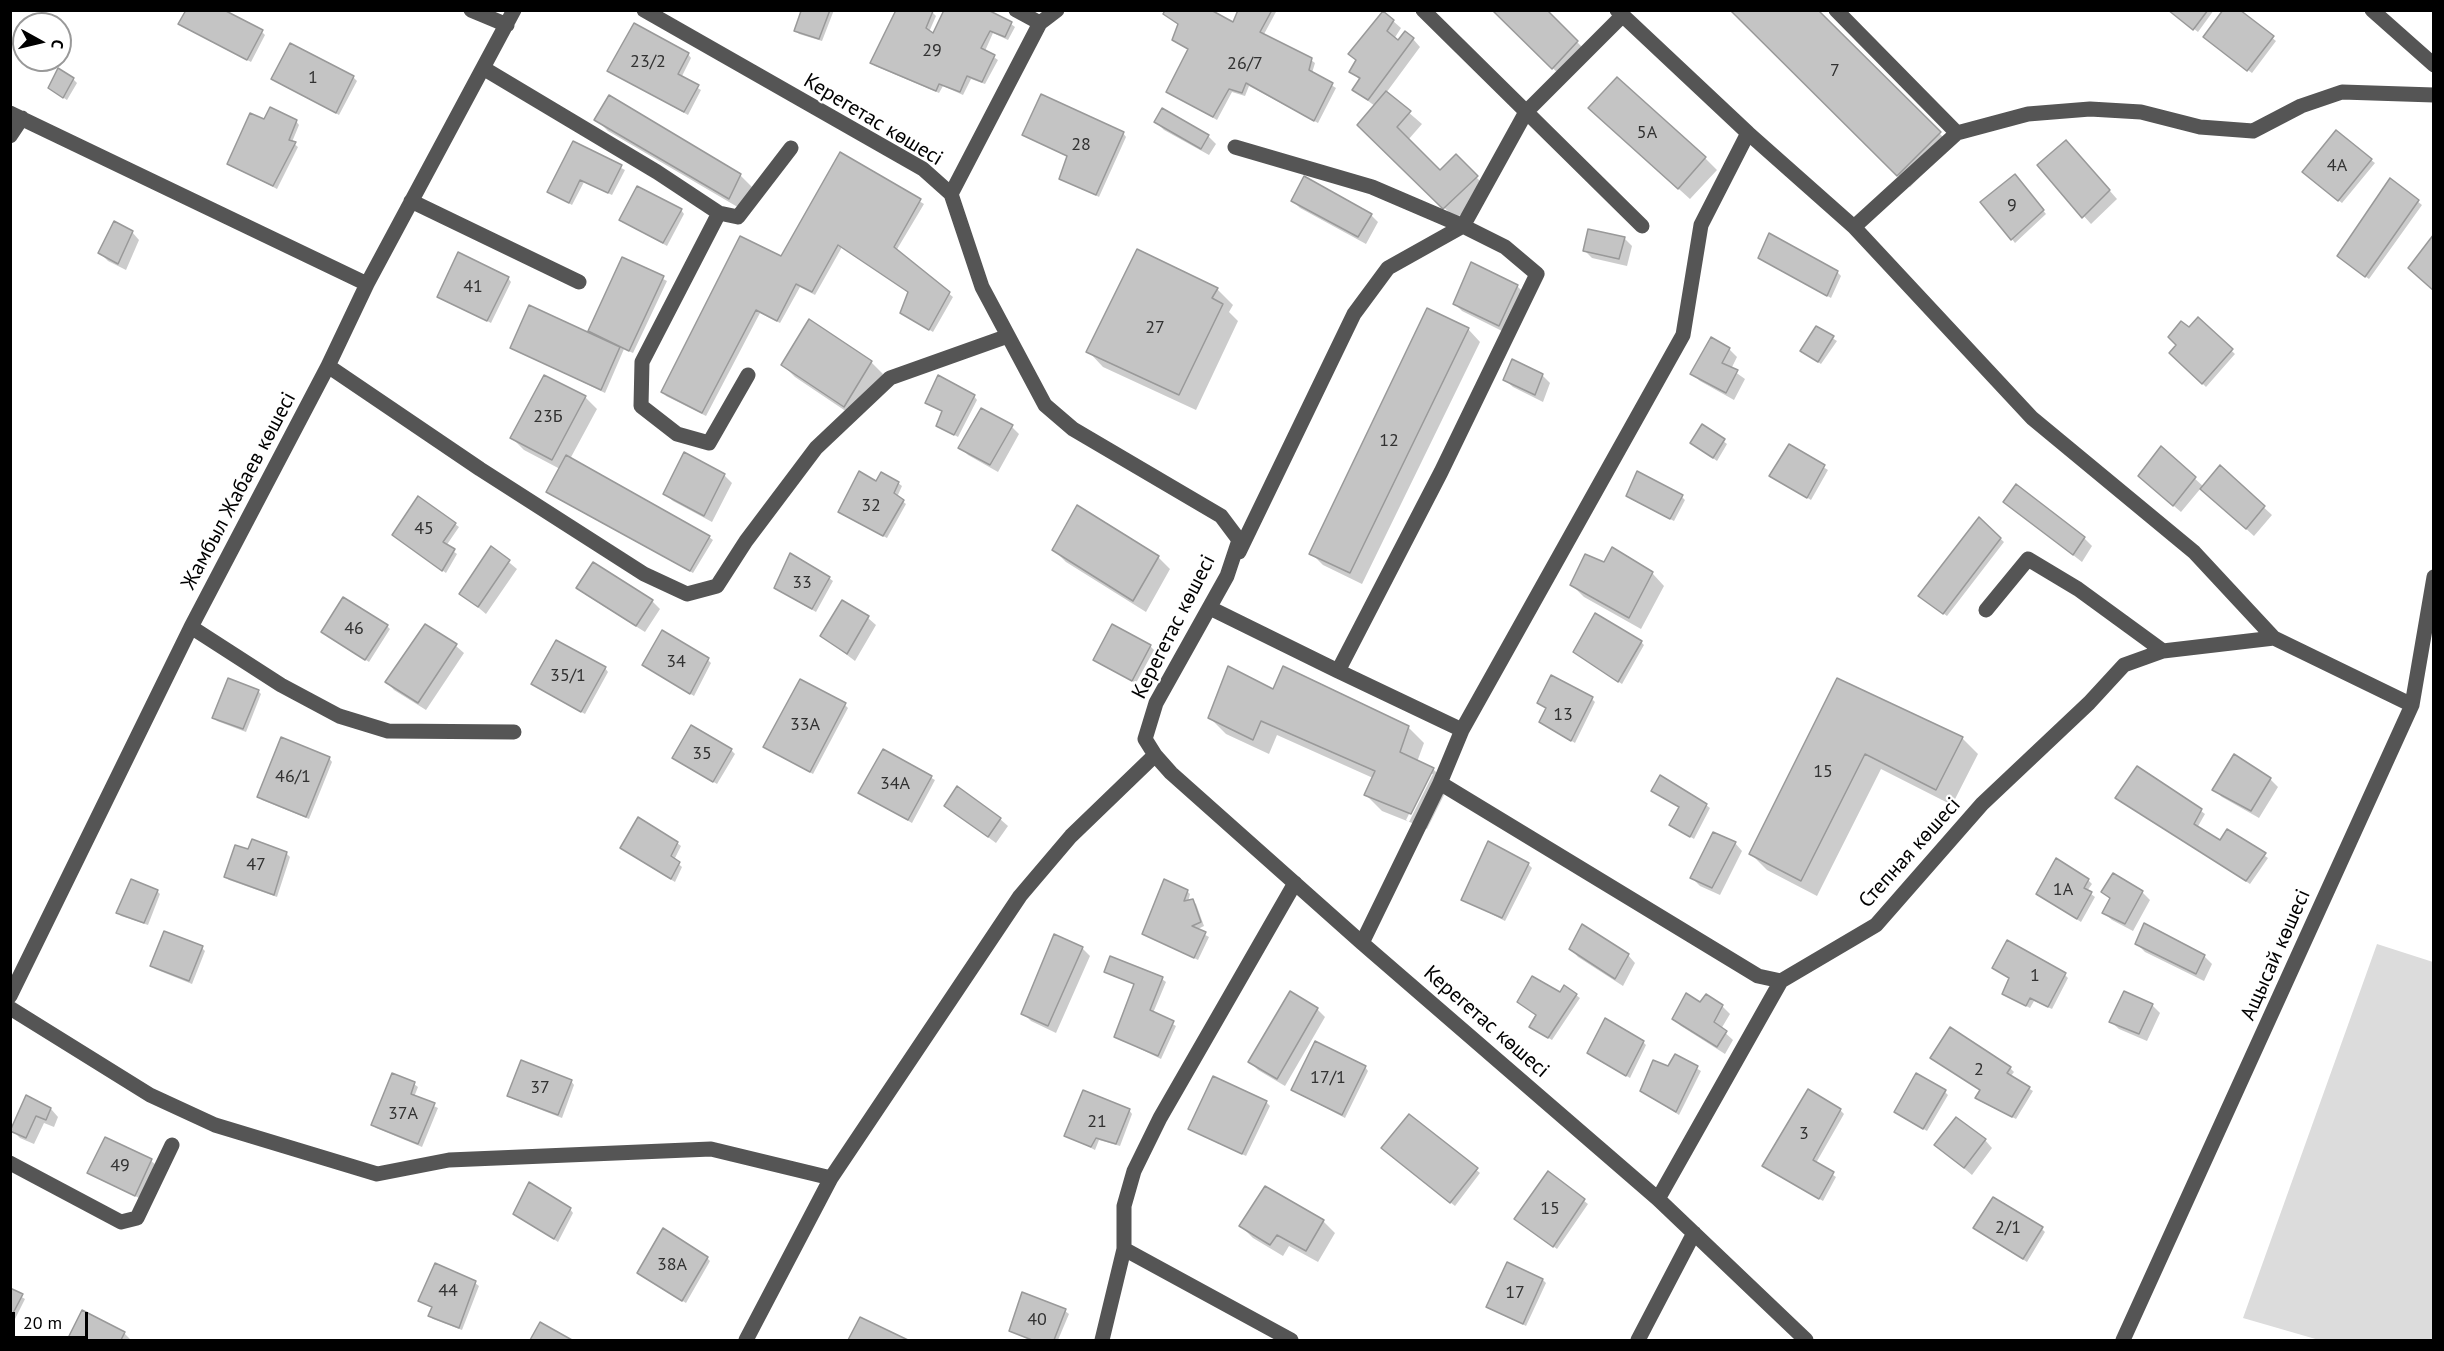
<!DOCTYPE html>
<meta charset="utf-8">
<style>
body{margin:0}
#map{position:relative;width:2444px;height:1351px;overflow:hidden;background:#fff;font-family:"PT Sans",sans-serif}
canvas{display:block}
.frame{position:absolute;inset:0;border:12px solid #000;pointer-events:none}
.north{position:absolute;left:12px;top:12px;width:60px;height:60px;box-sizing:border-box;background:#fff;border:2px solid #999;border-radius:50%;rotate:98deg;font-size:16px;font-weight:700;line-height:24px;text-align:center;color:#000}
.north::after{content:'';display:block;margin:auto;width:21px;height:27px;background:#000;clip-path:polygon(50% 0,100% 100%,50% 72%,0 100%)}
.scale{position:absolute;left:12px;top:1312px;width:76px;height:27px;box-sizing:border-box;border:3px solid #000;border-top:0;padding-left:8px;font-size:18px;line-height:21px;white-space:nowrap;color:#000;-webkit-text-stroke:4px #fff;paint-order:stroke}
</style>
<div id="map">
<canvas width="2444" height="1351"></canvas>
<div class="frame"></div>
<div class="north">С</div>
<div class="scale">20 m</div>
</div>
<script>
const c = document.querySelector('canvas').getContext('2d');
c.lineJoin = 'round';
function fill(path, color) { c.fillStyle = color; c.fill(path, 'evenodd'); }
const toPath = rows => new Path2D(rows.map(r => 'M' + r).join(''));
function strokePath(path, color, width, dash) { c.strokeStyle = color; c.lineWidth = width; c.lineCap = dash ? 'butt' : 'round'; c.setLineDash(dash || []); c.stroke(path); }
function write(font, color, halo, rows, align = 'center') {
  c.font = font + ' "PT Sans",sans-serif'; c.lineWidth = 4.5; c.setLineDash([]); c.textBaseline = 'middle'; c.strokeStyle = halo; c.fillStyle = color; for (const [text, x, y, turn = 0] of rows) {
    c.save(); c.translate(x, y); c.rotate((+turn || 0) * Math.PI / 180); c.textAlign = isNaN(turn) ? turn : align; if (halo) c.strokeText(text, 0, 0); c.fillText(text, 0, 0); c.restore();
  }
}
const green = toPath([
 [2377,944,2433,962,2433,1340,2319,1340,2243,1318]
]);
const shadow = toPath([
 [795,10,834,10,822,41,799,34,796,31,802,13],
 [897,10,932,12,936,16,929,32,934,35,1011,24,1015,27,1008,40,993,33,985,51,998,60,985,84,971,79,963,95,943,86,939,93,875,66,871,63],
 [1240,10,1277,10,1263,36,1311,60,1315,63,1312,73,1336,88,1318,123,1249,86,1245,96,1232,92,1217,120,1168,92,1189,50,1174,40,1180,24,1165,14,1233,24],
 [1493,10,1545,10,1589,54,1565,80],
 [1732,10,1816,10,1951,145,1910,187],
 [2169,10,2214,10,2198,32],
 [2238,10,2276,41,2252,73,2208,40],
 [1393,21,1401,28,1394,39,1398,42,1413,39,1420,47,1386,93,1422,124,1408,140,1440,173,1456,157,1488,189,1456,219,1359,125,1375,106,1353,90,1360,80,1351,72],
 [180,24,262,32,265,35,251,62],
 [688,54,691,58,681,78,701,90,688,115,609,71],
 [353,77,357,81,339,115,273,79],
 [73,79,77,83,67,100,53,91],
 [596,119,740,175,752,187,741,209,608,131],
 [1602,120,1705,158,1717,170,1690,199],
 [265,121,296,121,299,125,292,142,298,147,277,189,229,164],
 [1156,122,1208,136,1216,144,1209,155,1164,130],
 [1123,133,1126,137,1099,197,1061,178,1068,157,1024,135],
 [574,143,625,170,612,195,584,182,572,205,549,192],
 [2073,149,2117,199,2091,224,2039,166],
 [840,154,924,204,896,251,953,297,933,332,902,313,909,292,842,247,815,295,800,287,780,323,760,313,706,416,666,396,663,392,781,258],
 [2371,160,2375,163,2342,203,2307,176],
 [2018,179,2046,214,2015,243,1982,202],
 [2391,180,2422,205,2369,279,2342,260],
 [1293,201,1371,215,1378,222,1366,244,1300,208],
 [681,210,684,214,667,246,621,220],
 [132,232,139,240,126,270,108,261,100,253],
 [1624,238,1632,246,1627,266,1592,258,1584,250],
 [1760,258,1837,272,1841,276,1831,298],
 [623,259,667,281,633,353,624,349,605,393,512,347,589,334],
 [508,278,511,282,491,323,439,296],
 [1517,286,1525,294,1506,333,1462,311,1454,303],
 [1217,289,1233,305,1229,312,1238,321,1196,410,1103,367,1088,351],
 [1427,310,1469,330,1480,342,1362,584,1323,565,1311,553],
 [2198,319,2235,354,2206,387,2171,353],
 [1816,328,1837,341,1821,364,1802,351],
 [1729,349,1737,357,1731,369,1745,379,1734,400,1700,381,1692,374],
 [871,362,883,374,856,418,795,377,783,365],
 [1542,375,1550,383,1543,402,1513,387,1505,380],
 [974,396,977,400,958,437,938,426,944,413,927,403],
 [585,397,597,409,570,459,709,537,713,540,693,573,551,495,548,492,560,469,524,450,512,438],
 [1703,426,1727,444,1717,461,1692,443],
 [1012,427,1019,434,998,472,968,455,960,447],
 [1789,446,1828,470,1811,500,1771,476],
 [2161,448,2204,487,2220,467,2272,515,2254,536,2201,488,2181,512,2147,483],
 [685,454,725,476,732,483,712,522,673,501,665,494],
 [876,483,898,483,902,486,897,497,906,504,887,538,843,515],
 [1682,497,1685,500,1674,521,1631,499],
 [419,498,459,527,446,546,457,554,446,573,397,538],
 [2005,502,2084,538,2092,546,2082,562],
 [1979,519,2004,542,1947,616,1923,599],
 [492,548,517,569,486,614,461,593],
 [1613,549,1653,574,1664,586,1641,629,1584,597,1572,585,1605,564],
 [1054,550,1158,557,1170,569,1146,612,1066,562],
 [829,578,833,581,816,612,775,588],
 [578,587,652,601,660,609,645,632,586,595],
 [843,602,868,618,876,625,855,661,822,636],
 [387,626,390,629,369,662,323,632],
 [425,626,456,646,464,653,426,710,394,690,387,682],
 [1641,642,1644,645,1622,684,1578,655],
 [1150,646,1154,650,1136,683,1098,663],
 [708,660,711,663,694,696,648,668],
 [605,668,608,672,585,714,537,687],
 [1838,680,1962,738,1978,754,1952,805,1881,769,1817,896,1767,870,1751,854],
 [258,691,261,694,246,732,217,721,214,717],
 [1274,691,1408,727,1424,743,1417,762,1433,769,1449,785,1427,829,1382,811,1366,795,1373,778,1277,735,1269,754,1226,734,1210,718],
 [1429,774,1433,774,1409,822,1406,820],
 [1592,699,1595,702,1575,743,1541,722,1547,709,1539,703],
 [845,705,848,708,813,774,765,747],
 [731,750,735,754,717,784,674,758],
 [884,751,935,780,912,823,860,793],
 [329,758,332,762,309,819,262,800,259,796],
 [2270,779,2278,787,2259,818,2222,797,2214,790],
 [1653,791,1706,805,1710,808,1694,839,1671,825,1680,808],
 [2121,801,2201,811,2205,814,2197,828,2220,842,2227,831,2268,858,2250,884],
 [946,806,1000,819,1008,826,996,843],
 [677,843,681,846,674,860,682,867,675,882,625,851],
 [1735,843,1742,851,1720,895,1700,886,1692,878],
 [249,851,286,853,290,857,277,897,229,880,225,877],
 [1528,864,1532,868,1505,921,1463,899],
 [2088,880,2092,884,2087,891,2095,897,2081,922,2038,894],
 [157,891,160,894,148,925,121,916,118,913],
 [1187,891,1190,894,1188,902,1192,901,1196,904,1204,926,1196,930,1209,937,1198,960,1144,933],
 [2103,892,2142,892,2150,900,2133,931,2112,920,2104,913,2111,900],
 [2145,925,2204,956,2212,964,2204,981,2145,952,2137,944],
 [1055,936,1082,948,1090,956,1056,1033,1031,1021,1023,1013],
 [202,948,205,951,192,984,155,969,152,965],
 [1571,949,1628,955,1635,963,1623,986,1578,957],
 [1111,958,1162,979,1166,982,1153,1013,1176,1026,1161,1059,1116,1037,1135,985,1106,972],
 [2065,975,2068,978,2052,1009,2034,1001,2030,1008,2004,994],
 [1560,994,1576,995,1580,998,1552,1040,1535,1030,1538,1015,1518,1002],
 [1701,1004,1722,1006,1730,1014,1721,1029,1733,1040,1725,1054,1681,1026,1673,1019],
 [2152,1005,2160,1013,2147,1041,2119,1029,2111,1022],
 [1317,1009,1325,1017,1285,1086,1258,1070,1250,1062],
 [1950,1029,2010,1068,2014,1072,2010,1077,2033,1091,2016,1119,1980,1101,1987,1093],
 [1643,1042,1646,1045,1630,1078,1589,1053],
 [1675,1056,1701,1071,1679,1115,1642,1091,1669,1068],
 [1365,1067,1368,1071,1345,1118,1292,1090],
 [571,1081,574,1085,562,1118,513,1099,509,1096],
 [414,1084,418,1087,414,1097,438,1108,422,1147,376,1128,373,1125],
 [1945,1092,1948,1095,1927,1131,1899,1115],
 [27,1097,51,1109,58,1117,54,1127,44,1123,34,1144,20,1138,12,1130],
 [1266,1102,1270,1106,1246,1156,1190,1129],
 [1129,1110,1132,1114,1120,1146,1099,1140,1095,1150,1066,1135],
 [1840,1110,1844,1114,1816,1163,1836,1177,1823,1201,1768,1169],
 [1409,1116,1480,1173,1455,1206,1387,1152],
 [1985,1140,1992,1148,1972,1175,1936,1145],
 [151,1161,155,1164,139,1198,89,1173],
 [1548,1173,1588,1204,1557,1249,1519,1222],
 [570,1209,573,1213,558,1242,515,1214],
 [1323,1221,1335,1233,1318,1262,1289,1246,1283,1256,1253,1238,1241,1226],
 [1975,1228,2042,1229,2045,1232,2027,1262],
 [707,1258,710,1261,686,1303,643,1276],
 [1543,1280,1546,1283,1526,1326,1488,1306],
 [475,1283,479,1286,462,1330,433,1319,429,1316,433,1308,420,1301],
 [10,1290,25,1299,10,1329],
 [1065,1311,1069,1314,1058,1340,1030,1340,1011,1331],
 [83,1312,124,1333,131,1340,69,1340],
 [860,1319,904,1340,850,1340],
 [541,1325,569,1340,532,1340]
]);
const building = toPath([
 [186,10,224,10,263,30,247,60,178,24,186,10],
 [799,10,830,10,819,39,794,31,801,11,799,10],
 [896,10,933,11,926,28,933,33,944,10,988,10,1012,22,1005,37,990,31,981,48,995,55,982,82,967,76,960,92,939,84,936,91,870,63,896,10],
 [1165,10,1211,10,1233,22,1238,10,1272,10,1260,32,1312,58,1309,70,1333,83,1314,121,1246,83,1242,93,1229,89,1213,117,1166,92,1188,49,1172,40,1178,24,1163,14,1165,10],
 [1492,10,1547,10,1578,41,1552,69,1492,10],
 [1730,10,1818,10,1941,132,1897,176,1730,10],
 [2168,10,2208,10,2193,30,2168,10],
 [2223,10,2240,10,2274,36,2247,71,2203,37,2223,10],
 [1383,11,1394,20,1387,31,1398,40,1405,31,1414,38,1368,100,1352,90,1360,78,1349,72,1356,60,1348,54,1383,11],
 [634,23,689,53,678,74,699,85,684,112,607,71,634,23],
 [290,43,354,76,336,113,271,79,290,43],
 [58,68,74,78,63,98,48,88,58,68],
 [1617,77,1706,157,1678,189,1588,108,1617,77],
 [1386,91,1411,111,1397,127,1440,170,1456,154,1478,176,1443,209,1357,125,1386,91],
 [1041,94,1124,132,1096,195,1059,179,1067,156,1022,135,1041,94],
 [609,95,741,174,729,199,594,120,609,95],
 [270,107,297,120,289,140,296,142,273,186,227,164,250,113,264,119,270,107],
 [1162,108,1209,135,1201,149,1154,122,1162,108],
 [2336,130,2372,159,2338,201,2302,172,2336,130],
 [2066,140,2110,190,2082,218,2037,165,2066,140],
 [573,141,622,165,608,193,580,180,569,203,547,192,573,141],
 [840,152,921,199,894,247,950,292,929,330,900,313,908,292,838,245,812,292,796,284,777,321,756,310,702,413,661,392,740,236,781,256,840,152],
 [2015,174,2044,210,2011,240,1980,202,2015,174],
 [1304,176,1372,214,1358,237,1291,201,1304,176],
 [2390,178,2419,200,2365,277,2337,256,2390,178],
 [637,186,682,209,663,243,619,220,637,186],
 [114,221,133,231,118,264,98,253,114,221],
 [1588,229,1625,237,1619,259,1583,251,1588,229],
 [1769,233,1838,271,1827,296,1758,258,1769,233],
 [2434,234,2434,291,2408,268,2434,234],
 [1137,249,1218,288,1212,298,1223,304,1179,395,1086,352,1137,249],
 [458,252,509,277,487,321,437,297,458,252],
 [622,257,664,276,629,351,588,331,622,257],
 [1471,262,1518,285,1499,326,1453,304,1471,262],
 [529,305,620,347,601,390,510,348,529,305],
 [1427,308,1469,328,1350,573,1309,554,1427,308],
 [2198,317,2233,349,2202,384,2169,353,2176,345,2168,337,2181,321,2189,327,2198,317],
 [809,319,872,361,844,407,781,365,809,319],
 [1816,326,1834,336,1818,362,1800,351,1816,326],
 [1711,337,1730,348,1722,363,1738,370,1726,393,1690,374,1711,337],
 [1512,359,1543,374,1535,395,1503,380,1512,359],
 [544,375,586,396,552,460,510,438,544,375],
 [938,375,975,395,954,435,936,426,942,411,925,403,938,375],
 [981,408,1013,425,990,465,958,448,981,408],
 [1702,424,1725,439,1713,458,1690,443,1702,424],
 [1789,444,1825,465,1807,498,1769,476,1789,444],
 [2161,446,2196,477,2173,506,2138,476,2161,446],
 [684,452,725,474,704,516,663,494,684,452],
 [566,455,710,536,690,571,546,492,566,455],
 [2220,465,2265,506,2246,529,2200,489,2220,465],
 [859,471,876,481,881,472,899,482,894,493,904,500,883,536,838,512,859,471],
 [1637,471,1683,495,1670,519,1626,496,1637,471],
 [2016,484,2085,537,2073,555,2003,502,2016,484],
 [418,496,456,523,443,542,455,549,442,571,392,535,418,496],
 [1077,505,1159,556,1133,601,1052,550,1077,505],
 [1979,517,2001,538,1943,614,1918,596,1979,517],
 [491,546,510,560,478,607,459,594,491,546],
 [1612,547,1653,572,1629,618,1570,585,1585,554,1604,562,1612,547],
 [790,553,830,577,812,609,774,588,790,553],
 [593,562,653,600,636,626,576,588,593,562],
 [343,597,388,625,365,660,321,632,343,597],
 [842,600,869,616,847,654,820,636,842,600],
 [1595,613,1642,641,1618,682,1573,652,1595,613],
 [425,624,457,644,418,703,385,682,425,624],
 [1112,624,1151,645,1132,681,1093,660,1112,624],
 [662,630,709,658,690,694,642,665,662,630],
 [556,640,606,667,581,712,531,684,556,640],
 [1228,666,1273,689,1283,666,1409,726,1400,752,1434,768,1411,814,1364,795,1375,771,1261,721,1253,740,1208,718,1228,666],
 [1551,675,1593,697,1571,741,1539,722,1546,708,1537,703,1551,675],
 [228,678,259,690,243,729,212,718,228,678],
 [1837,678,1963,737,1936,790,1865,754,1801,881,1749,854,1837,678],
 [800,679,846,703,810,772,763,747,800,679],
 [691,725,732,749,713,782,672,758,691,725],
 [281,737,330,757,306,817,257,797,281,737],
 [883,749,932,776,908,820,858,793,883,749],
 [2234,754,2271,778,2251,811,2212,790,2234,754],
 [2137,766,2202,809,2194,824,2220,840,2227,829,2266,853,2246,881,2115,798,2137,766],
 [1660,775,1707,804,1690,837,1669,825,1679,807,1651,791,1660,775],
 [957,786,1001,818,988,837,944,806,957,786],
 [638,817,678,842,671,856,680,862,671,879,620,848,638,817],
 [1713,832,1736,842,1712,888,1690,878,1713,832],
 [252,839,287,852,274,895,224,877,235,845,248,849,252,839],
 [1488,841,1529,863,1502,918,1461,900,1488,841],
 [2056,858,2089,879,2084,888,2092,892,2077,919,2036,894,2056,858],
 [2113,873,2143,891,2125,924,2102,913,2110,898,2101,892,2113,873],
 [131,879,158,890,144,923,116,913,131,879],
 [1164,879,1188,890,1184,901,1193,899,1201,922,1192,926,1206,932,1194,958,1142,934,1164,879],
 [2144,923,2205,955,2196,974,2135,944,2144,923],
 [1582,924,1629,954,1615,979,1569,949,1582,924],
 [164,931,203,946,189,981,150,966,164,931],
 [1054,934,1083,947,1048,1026,1021,1014,1054,934],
 [2007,940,2066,973,2048,1007,2030,998,2026,1006,2002,994,2009,978,1992,968,2007,940],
 [1110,956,1163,977,1150,1010,1174,1021,1158,1056,1114,1037,1134,984,1104,972,1110,956],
 [1532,976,1560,992,1564,985,1577,994,1548,1038,1529,1027,1536,1015,1517,1002,1532,976],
 [1290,991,1318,1008,1277,1079,1248,1062,1290,991],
 [2124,991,2153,1004,2139,1034,2109,1022,2124,991],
 [1686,993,1700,1002,1706,994,1723,1005,1714,1022,1727,1031,1717,1047,1672,1019,1686,993],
 [1605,1018,1644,1041,1626,1076,1587,1053,1605,1018],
 [1950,1027,2011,1067,2007,1073,2030,1087,2012,1117,1975,1098,1980,1090,1930,1058,1950,1027],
 [1315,1041,1366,1066,1342,1115,1291,1090,1315,1041],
 [1675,1054,1698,1066,1676,1112,1640,1091,1653,1060,1668,1066,1675,1054],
 [521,1060,572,1080,558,1115,507,1096,521,1060],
 [392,1073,415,1082,411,1094,435,1103,418,1144,371,1125,392,1073],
 [1916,1073,1946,1090,1923,1129,1894,1112,1916,1073],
 [1213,1076,1267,1101,1242,1154,1188,1129,1213,1076],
 [1808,1089,1841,1109,1813,1160,1834,1172,1819,1199,1762,1166,1808,1089],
 [1083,1090,1130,1109,1116,1144,1096,1138,1091,1147,1064,1136,1083,1090],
 [26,1095,51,1108,46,1120,36,1116,26,1138,10,1131,26,1095],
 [1409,1114,1478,1168,1450,1203,1381,1148,1409,1114],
 [1956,1117,1986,1139,1964,1168,1934,1145,1956,1117],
 [105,1137,152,1159,135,1196,87,1173,105,1137],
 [1548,1171,1585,1199,1553,1247,1514,1219,1548,1171],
 [529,1182,571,1208,554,1239,513,1214,529,1182],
 [1265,1186,1324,1220,1306,1251,1277,1235,1270,1245,1239,1226,1265,1186],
 [1993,1197,2043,1227,2023,1259,1973,1228,1993,1197],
 [663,1228,708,1257,682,1301,637,1273,663,1228],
 [1507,1262,1543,1279,1523,1324,1486,1307,1507,1262],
 [435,1263,476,1281,459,1328,428,1316,432,1307,418,1301,435,1263],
 [10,1288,23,1294,10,1319,10,1288],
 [1022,1292,1066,1309,1054,1340,1032,1340,1009,1331,1022,1292],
 [82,1310,125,1332,121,1340,67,1340,82,1310],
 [860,1317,908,1340,848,1340,860,1317],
 [540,1322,572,1340,530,1340,540,1322]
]);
const minor = toPath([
 [471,10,507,25],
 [644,10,923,169,951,194,982,287,1045,405,1073,429,1221,516,1239,540,1227,576,1156,703,1145,739,1155,755,1171,773,1362,943,1658,1199,1806,1340],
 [1016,10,1040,23],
 [1423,10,1642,226],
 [1617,10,1748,133,1854,227,1957,133,2028,114,2090,109,2141,112,2200,127,2253,131,2301,106,2342,92,2434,95],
 [1836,10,1957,133],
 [2372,10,2434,65],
 [483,68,657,172,719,213,738,217,791,148],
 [10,113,367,284],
 [1748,133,1701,225,1683,335,1462,730,1440,783,1758,976,1781,981],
 [10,136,22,118],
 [1235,147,1372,187,1463,226,1526,112,1622,16],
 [951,194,1040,23,1057,10],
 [411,201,579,282],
 [719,213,642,362,641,406,677,434,709,443,748,375],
 [1854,227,2032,418,2194,552,2274,638,2412,705],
 [328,366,480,469,644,574,687,594,717,586,746,541,816,448,890,378,1008,336],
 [1239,552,1354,314,1388,268,1463,226,1505,247,1537,274,1441,472,1338,671,1462,730],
 [1210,608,1338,671],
 [1986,610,2028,559,2078,589,2163,651],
 [191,627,281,685,339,716,388,731,514,732],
 [1362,943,1440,783],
 [10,996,191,627,328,366,367,284,514,10],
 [10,1008,150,1095,215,1125,377,1174,449,1160,711,1149,831,1178],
 [10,1163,121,1222,137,1218,172,1145],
 [1658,1199,1781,981,1876,925,1982,804,2089,703,2124,665,2163,651,2274,638],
 [1124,1249,1291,1340],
 [746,1340,831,1178,1020,896,1071,836,1155,755],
 [1102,1340,1124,1249,1124,1206,1134,1171,1160,1118,1295,883],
 [1638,1340,1694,1233],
 [2123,1340,2412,705,2434,577]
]);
const numberNames = [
 ["29",932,51],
 ["23/2",648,62],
 ["26/7",1245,64],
 ["7",1835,71],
 ["1",313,78],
 ["5А",1647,133],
 ["28",1081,145],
 ["4А",2337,166],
 ["9",2012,206],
 ["41",473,287],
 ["27",1155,328],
 ["23Б",548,417],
 ["12",1389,441],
 ["32",871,506],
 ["45",424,529],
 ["33",802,583],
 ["46",354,629],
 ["34",676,662],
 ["35/1",568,676],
 ["13",1563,715],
 ["33А",805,725],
 ["35",702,754],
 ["15",1823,772],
 ["46/1",293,777],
 ["34А",895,784],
 ["47",256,865],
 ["1А",2063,890],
 ["1",2035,976],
 ["2",1979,1070],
 ["17/1",1328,1078],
 ["37",540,1088],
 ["37А",403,1114],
 ["21",1097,1122],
 ["3",1804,1134],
 ["49",120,1166],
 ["15",1550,1209],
 ["2/1",2008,1228],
 ["38А",672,1265],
 ["44",448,1291],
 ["17",1515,1293],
 ["40",1037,1320]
];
const streetNames = [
 ["Керегетас көшесі",873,120,31],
 ["Жамбыл Жабаев көшесі",239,491,-62],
 ["Керегетас көшесі",1174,627,-63],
 ["Степная көшесі",1910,853,-48],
 ["Ащысай көшесі",2276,955,-66],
 ["Керегетас көшесі",1486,1022,41]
];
fill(green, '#dcdcdc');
fill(shadow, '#0003');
fill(building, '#c4c4c4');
strokePath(building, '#999', 1.5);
strokePath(minor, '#555', 15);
write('18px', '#313131', null, numberNames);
write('21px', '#000', '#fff', streetNames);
</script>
